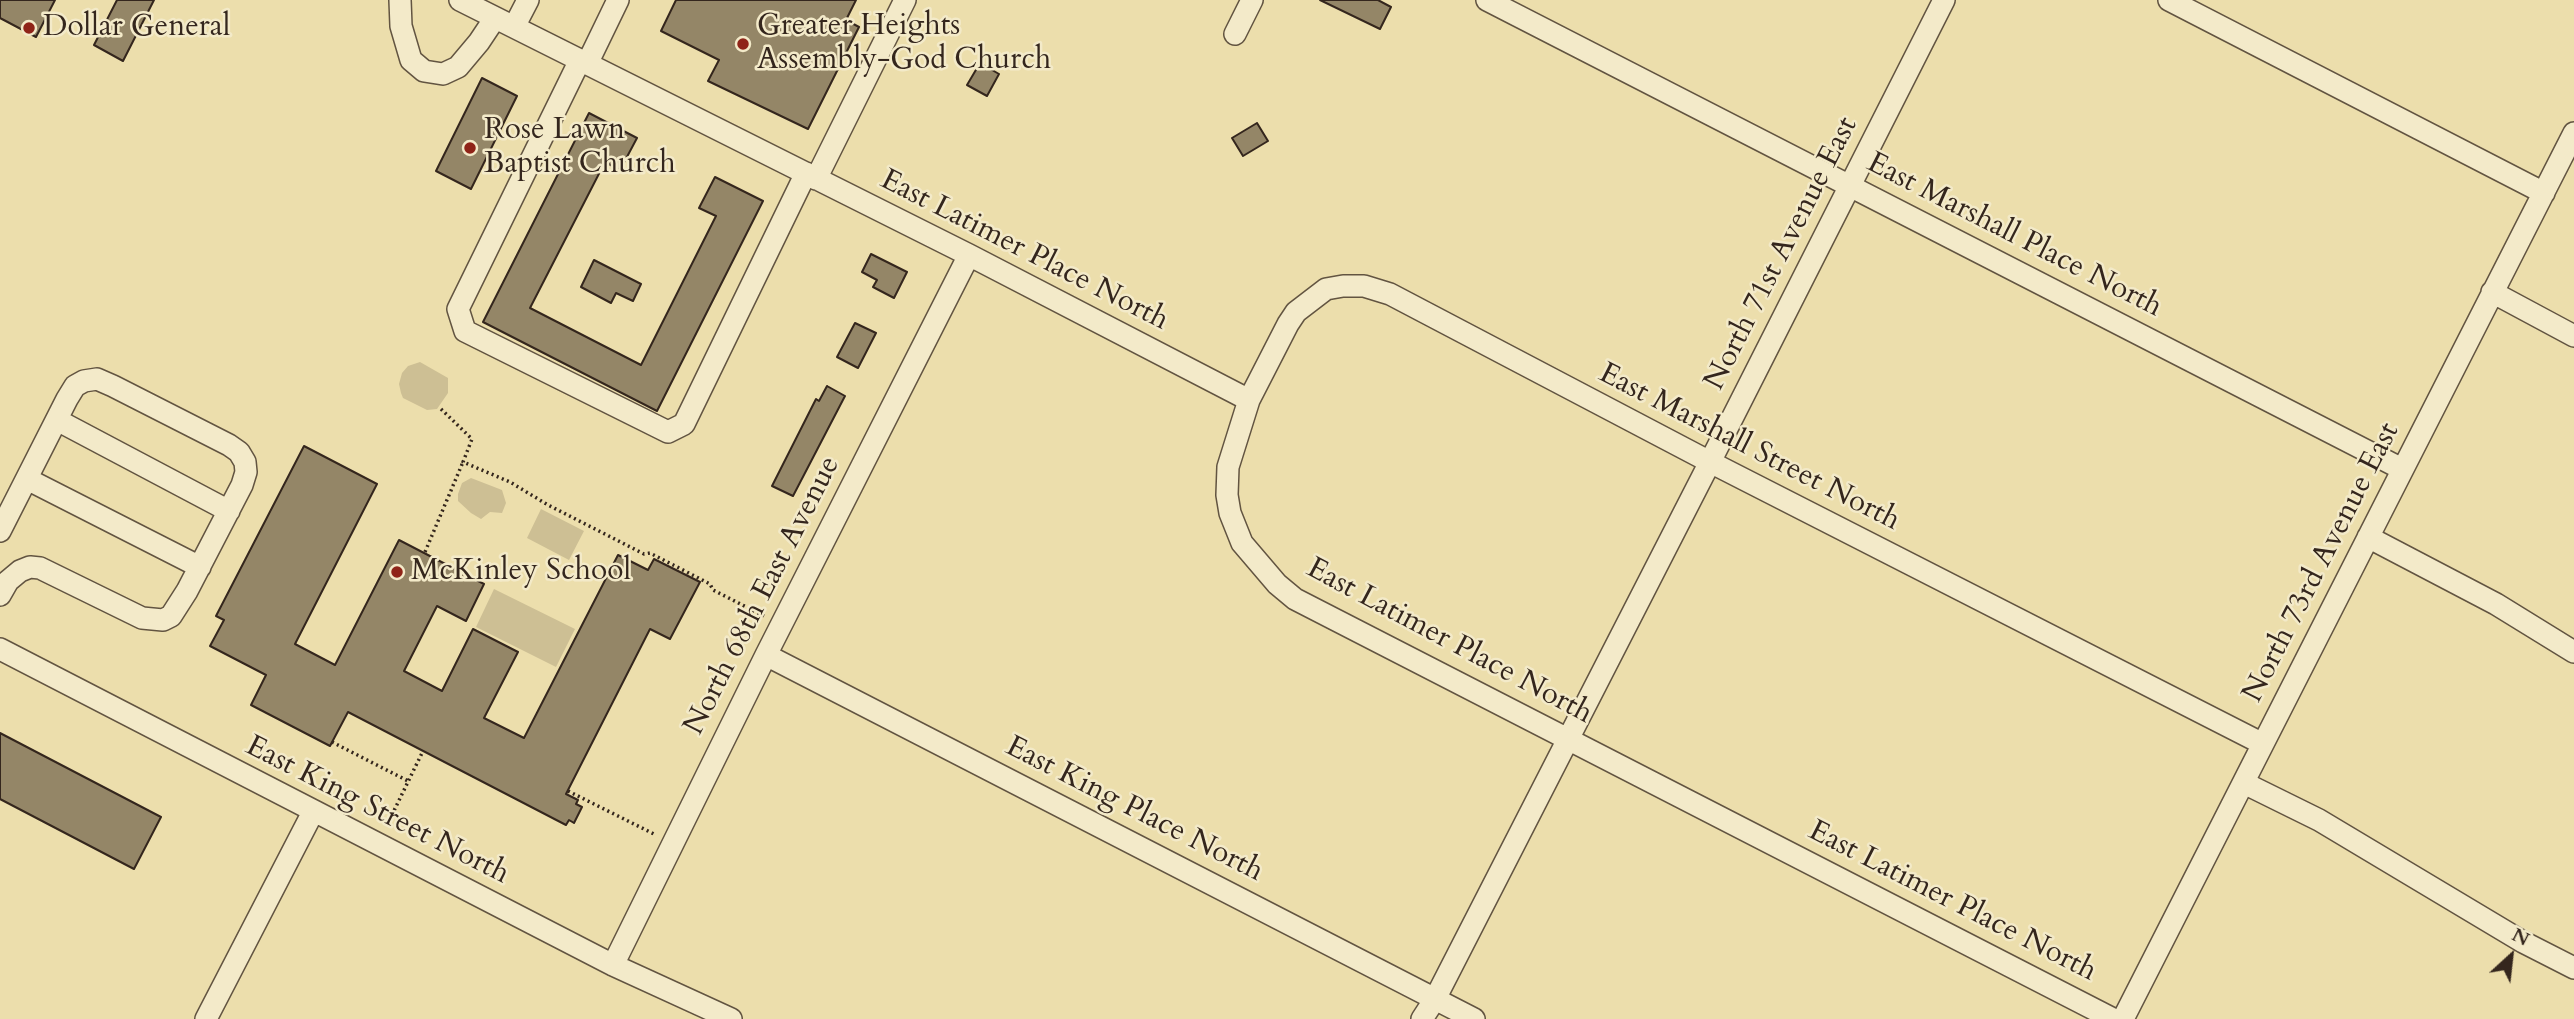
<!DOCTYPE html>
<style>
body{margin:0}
#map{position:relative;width:2574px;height:1019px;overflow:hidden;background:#ecdeac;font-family:Cardo,serif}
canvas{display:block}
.north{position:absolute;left:2476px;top:921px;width:70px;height:70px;-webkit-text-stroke:5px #f3eac9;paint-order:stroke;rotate:27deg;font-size:19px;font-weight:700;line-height:28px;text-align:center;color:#34261d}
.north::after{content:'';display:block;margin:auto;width:24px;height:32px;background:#34261d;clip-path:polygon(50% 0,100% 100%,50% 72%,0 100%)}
</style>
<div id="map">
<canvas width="2574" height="1019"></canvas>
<div class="north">N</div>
</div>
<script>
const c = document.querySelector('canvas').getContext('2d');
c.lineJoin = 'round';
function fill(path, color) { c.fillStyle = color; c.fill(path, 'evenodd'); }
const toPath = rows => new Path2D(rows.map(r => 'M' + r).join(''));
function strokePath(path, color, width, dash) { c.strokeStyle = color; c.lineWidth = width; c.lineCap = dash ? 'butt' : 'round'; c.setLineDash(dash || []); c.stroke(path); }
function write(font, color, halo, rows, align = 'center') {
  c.font = font + ' Cardo,serif'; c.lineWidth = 5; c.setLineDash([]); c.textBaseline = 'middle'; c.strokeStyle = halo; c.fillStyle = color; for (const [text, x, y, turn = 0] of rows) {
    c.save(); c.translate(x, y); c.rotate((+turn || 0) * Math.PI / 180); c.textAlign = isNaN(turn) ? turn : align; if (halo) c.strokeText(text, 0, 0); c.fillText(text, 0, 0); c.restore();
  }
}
const green = toPath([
 [420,362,448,378,448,393,437,409,427,410,403,398,401,393,399,384,402,373,408,366],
 [471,478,502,490,506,503,502,513,490,512,481,519,471,513,458,501,458,494,462,483],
 [541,509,584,531,569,560,527,538],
 [494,589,575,629,556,667,476,627]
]);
const building = toPath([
 [0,0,55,0,36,37,0,18,0,0],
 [117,0,154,0,123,61,94,45,117,0],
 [676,0,856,0,846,20,859,27,808,129,708,81,719,60,661,31,676,0],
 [1320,0,1378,0,1391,7,1380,29,1320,0],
 [980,63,999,74,987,96,967,85,980,63],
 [482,78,517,96,471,189,436,171,482,78],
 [589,113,637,138,620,170,605,162,530,308,641,365,716,216,699,208,715,177,763,201,657,411,483,322,589,113],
 [1257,123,1268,141,1243,156,1232,138,1257,123],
 [871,254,907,272,894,298,873,287,877,280,862,272,871,254],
 [594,260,641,284,633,301,616,293,611,303,581,287,594,260],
 [855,323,876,333,858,368,837,357,855,323],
 [827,386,845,396,793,496,772,486,816,399,819,401,827,386],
 [304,446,377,484,295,644,335,665,399,540,484,584,466,621,437,606,404,671,442,691,473,629,518,652,484,718,524,738,618,555,648,570,654,559,700,582,670,639,650,629,566,794,578,800,576,804,582,807,574,823,569,820,566,825,348,712,330,746,251,705,266,675,210,646,224,620,216,616,304,446],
 [0,733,161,817,134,869,0,799,0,733]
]);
const path = toPath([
 [441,409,472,439,463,462,510,482,548,505,644,554,650,553,710,584,713,590,764,616],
 [425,552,463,462],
 [332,742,408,781],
 [568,791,656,835],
 [387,825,423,751]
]);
const minor = toPath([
 [400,0,401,26,411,60,424,71,443,74,458,67,479,42,495,18],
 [460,0,969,255,1249,400],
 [1487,0,2402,469],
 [2169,0,2544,193],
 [514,27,528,0],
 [1235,34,1252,0],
 [580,60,458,309,465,331,668,432,684,424,806,173],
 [587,64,618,0],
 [816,179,905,0],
 [2492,292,2574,336],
 [57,420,229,511],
 [27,479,200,567],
 [0,531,67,399,75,386,84,381,97,379,113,386,229,445,239,452,245,462,246,472,242,485,187,591,171,616,163,620,142,618,40,568,30,567,20,571,8,581,0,595],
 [2368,537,2496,604,2574,652],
 [0,649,613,965,731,1019],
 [766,655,1474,1019],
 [2244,783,2319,820,2523,942,2574,968],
 [613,965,766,655,969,255],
 [206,1019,313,812],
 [1422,1019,1435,999,1710,462,1944,0],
 [2113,1019,1295,599,1277,584,1242,543,1230,513,1227,495,1228,467,1249,400,1288,324,1296,312,1326,289,1343,286,1364,286,1390,294,1710,462,2263,744],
 [2123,1019,2574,133]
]);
const markers = [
 [29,28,7,"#8f2418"],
 [743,44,7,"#8f2418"],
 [470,148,7,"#8f2418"],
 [397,572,7,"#8f2418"]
];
const poiNames = [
 ["Greater Heights",757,27],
 ["Assembly-God Church",757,61],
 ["Dollar General",43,28],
 ["Rose Lawn",484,131],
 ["Baptist Church",484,165],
 ["McKinley School",411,572]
];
const streetNames = [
 ["East Marshall Place North",2014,236,27],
 ["East Latimer Place North",1024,251,27],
 ["North 71st Avenue East",1782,254,-63],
 ["East Marshall Street North",1749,448,27],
 ["North 73rd Avenue East",2322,563,-63],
 ["North 68th East Avenue",763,596,-63],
 ["East Latimer Place North",1449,642,28],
 ["East King Place North",1134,810,27],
 ["East King Street North",377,811,27],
 ["East Latimer Place North",1952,902,27]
];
fill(green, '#cdbf94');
fill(building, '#948667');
strokePath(building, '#34261d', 2);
strokePath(minor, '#625441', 24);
strokePath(path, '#34261d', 3.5, [2, 3.5]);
strokePath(minor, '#f3eac9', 21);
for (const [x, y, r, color] of markers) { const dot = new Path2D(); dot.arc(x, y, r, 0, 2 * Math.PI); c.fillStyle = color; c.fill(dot); strokePath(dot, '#f3eac9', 2.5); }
write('30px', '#34261d', '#f3eac9', poiNames, 'left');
write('30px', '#34261d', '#f3eac9', streetNames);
</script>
